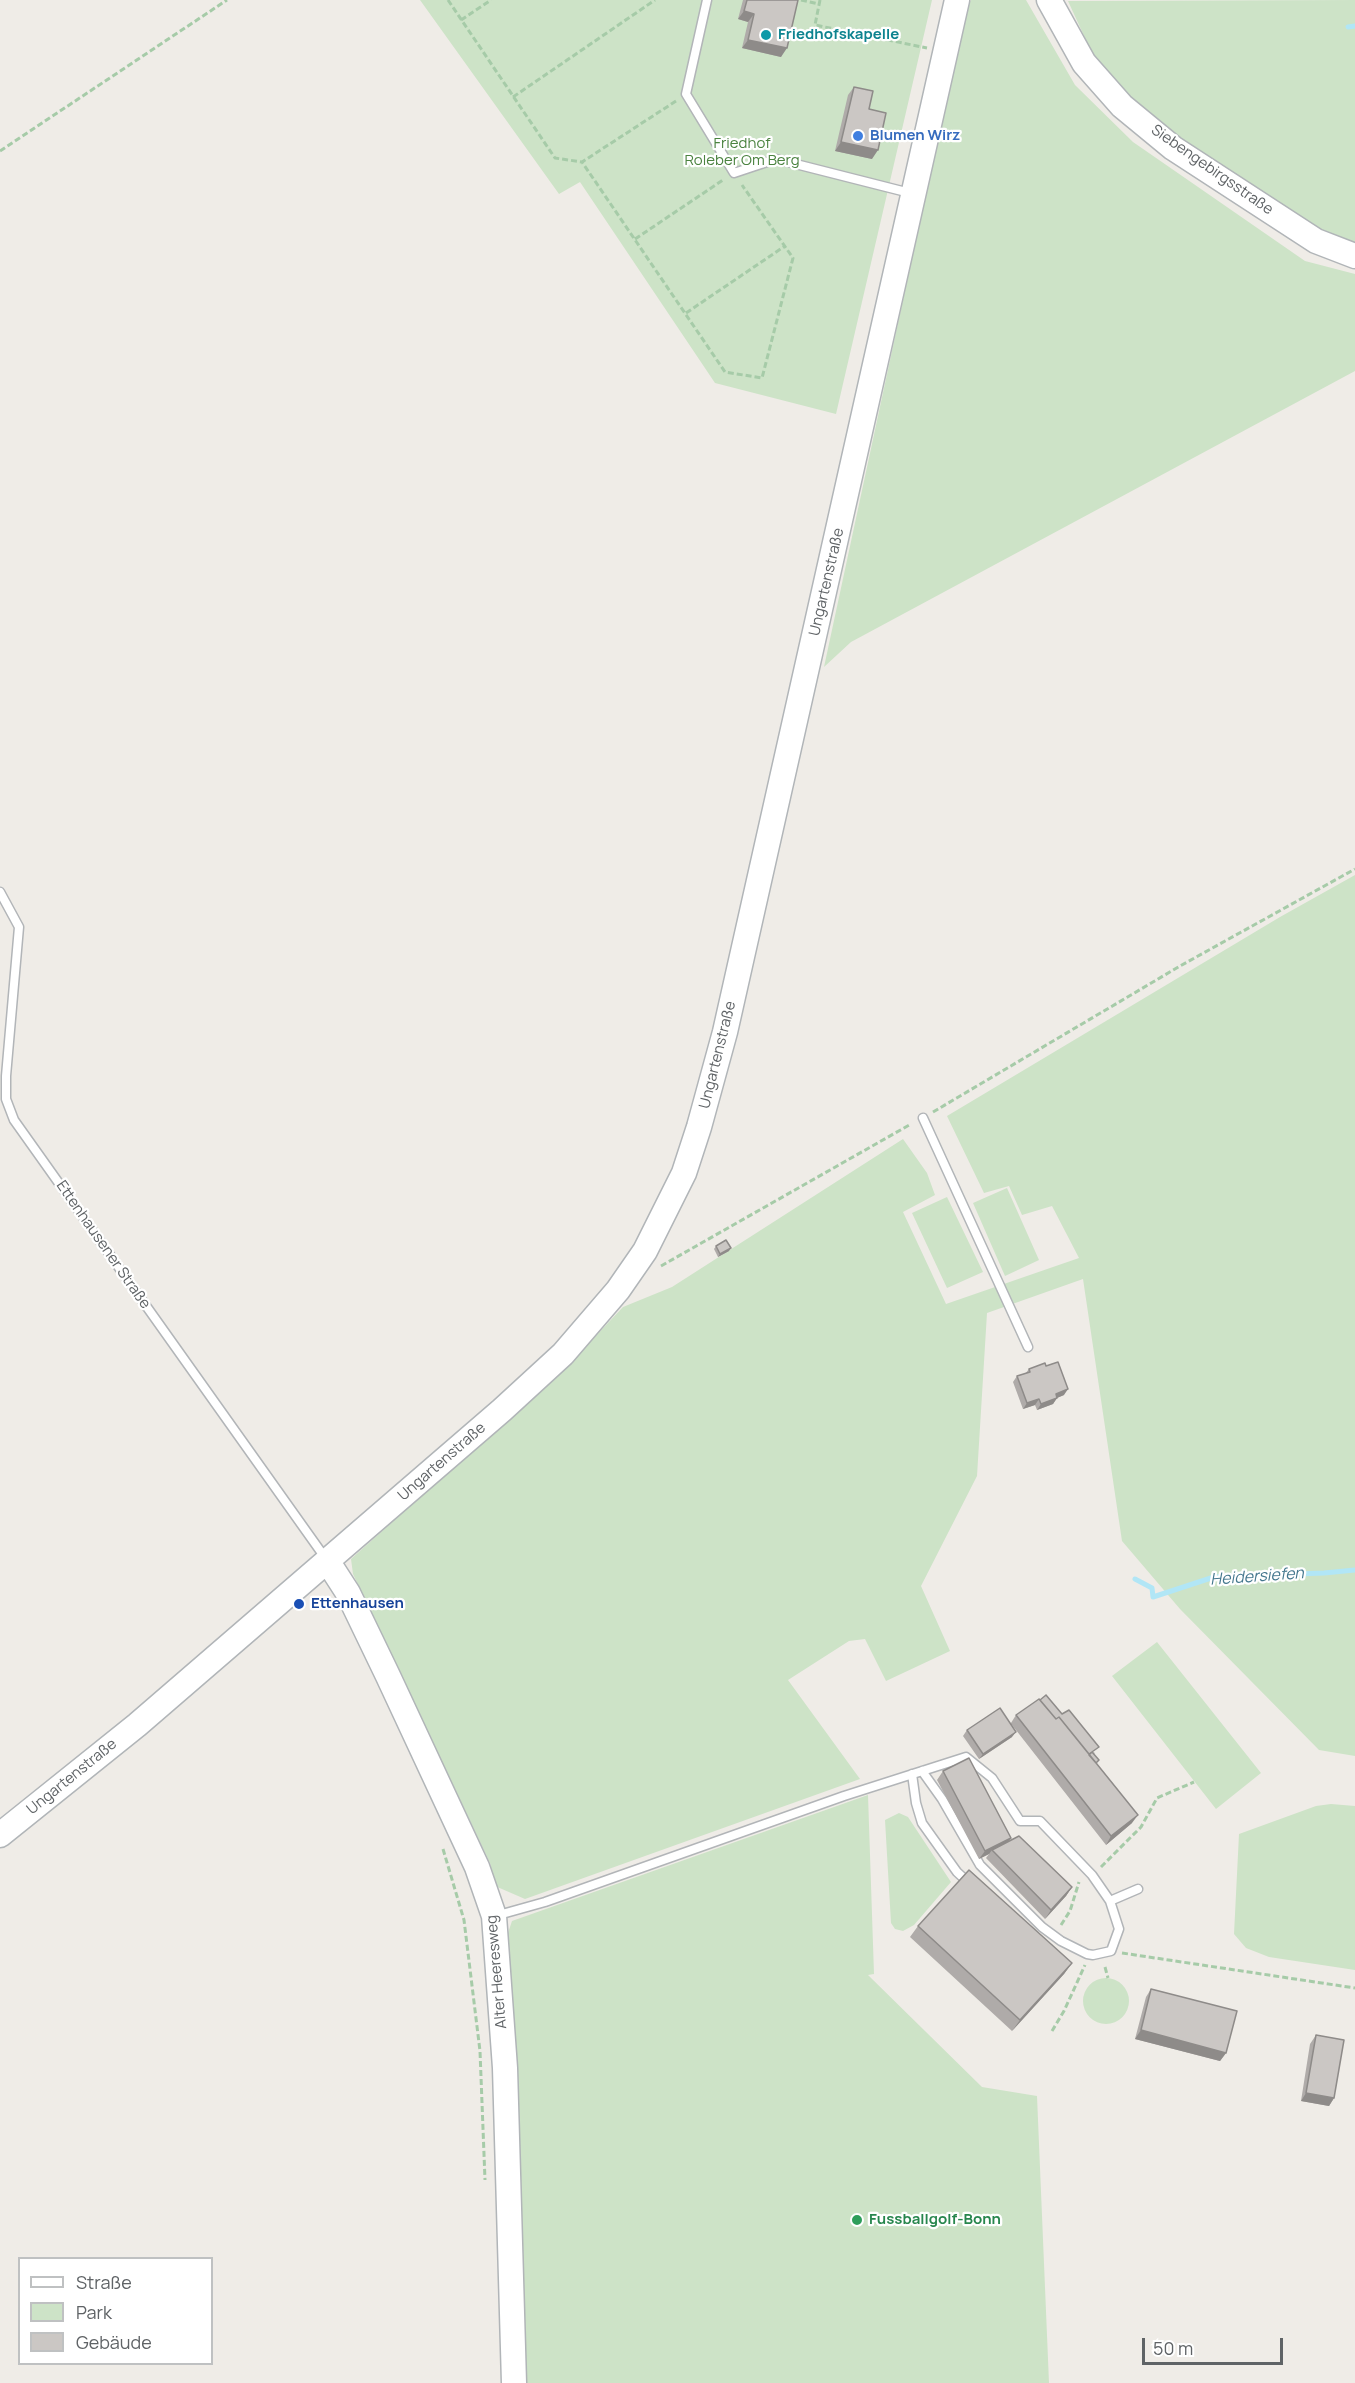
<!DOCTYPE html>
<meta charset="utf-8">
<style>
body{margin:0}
#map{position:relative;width:1355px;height:2383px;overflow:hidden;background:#efece7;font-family:Manrope,sans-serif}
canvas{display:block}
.legend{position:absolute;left:18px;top:2257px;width:195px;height:108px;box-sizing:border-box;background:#fff;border:2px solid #bfc1c2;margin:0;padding:8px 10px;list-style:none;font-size:18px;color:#5f6366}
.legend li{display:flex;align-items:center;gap:12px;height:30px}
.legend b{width:30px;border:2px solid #bfc1c2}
.scale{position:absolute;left:1142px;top:2338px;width:141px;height:27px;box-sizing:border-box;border:3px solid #5f6366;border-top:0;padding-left:8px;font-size:18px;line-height:21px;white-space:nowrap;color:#5f6366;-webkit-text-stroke:4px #fff;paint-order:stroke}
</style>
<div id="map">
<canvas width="1355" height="2383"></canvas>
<ul class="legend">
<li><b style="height:8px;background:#fff"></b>Straße</li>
<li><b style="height:16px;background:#cde3c7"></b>Park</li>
<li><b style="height:16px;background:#cbc7c4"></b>Gebäude</li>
</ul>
<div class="scale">50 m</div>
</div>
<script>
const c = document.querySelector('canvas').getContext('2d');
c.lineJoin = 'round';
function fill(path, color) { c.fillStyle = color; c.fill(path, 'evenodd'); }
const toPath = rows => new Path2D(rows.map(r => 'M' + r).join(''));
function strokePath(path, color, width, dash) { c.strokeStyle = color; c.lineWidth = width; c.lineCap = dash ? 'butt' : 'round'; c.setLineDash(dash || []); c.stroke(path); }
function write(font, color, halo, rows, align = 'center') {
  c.font = font + ' Manrope,sans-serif'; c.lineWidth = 4.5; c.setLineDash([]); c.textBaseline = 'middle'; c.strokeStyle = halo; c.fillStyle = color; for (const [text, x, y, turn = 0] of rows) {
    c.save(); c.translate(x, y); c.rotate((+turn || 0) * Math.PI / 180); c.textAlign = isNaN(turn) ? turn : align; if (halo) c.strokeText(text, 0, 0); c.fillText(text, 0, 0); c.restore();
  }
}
const green = toPath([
 [420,0,932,0,836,414,715,383,580,182,559,194],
 [971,0,1026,0,1075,85,1133,142,1305,261,1355,274,1355,371,851,642,824,667,966,7],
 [1355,0,1355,247,1310,226,1149,116,1096,62,1068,1],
 [1355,875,1355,1756,1319,1750,1180,1609,1122,1541,1083,1279,987,1313,977,1476,921,1586,950,1651,886,1681,865,1639,849,1641,788,1680,860,1779,525,1899,495,1886,490,1863,353,1574,351,1559,574,1359,623,1307,672,1287,903,1139,927,1173,935,1195,903,1212,946,1304,1079,1258,1052,1206,1022,1215,1009,1186,984,1193,947,1116,1280,917],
 [1007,1188,1039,1260,1005,1276,973,1203],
 [947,1197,983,1272,947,1288,912,1213],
 [1157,1642,1261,1773,1216,1809,1112,1676],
 [868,1795,874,1974,868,1975,982,2087,1037,2096,1049,2383,520,2383,504,1945,512,1921],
 [1331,1804,1355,1806,1355,1970,1269,1957,1246,1948,1234,1934,1239,1834,1316,1806],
 [899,1813,908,1817,951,1882,914,1925,903,1931,895,1929,891,1923,885,1820],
 '1083 2001a23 23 0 1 1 46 0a23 23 0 1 1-46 0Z'
]);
const stream = toPath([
 [1348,27,1355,26],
 [1135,1579,1152,1588,1153,1597,1214,1577,1324,1573,1355,1570]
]);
const path = toPath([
 [448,0,555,158,582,162],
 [801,0,819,4],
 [820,0,815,25,927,48],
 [461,20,491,0],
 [513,97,655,0],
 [676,101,582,162,725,372,762,378,793,258,742,185],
 [0,151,227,0],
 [635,239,723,180],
 [686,313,785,246],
 [933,1112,1180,966,1355,869],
 [661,1266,911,1124],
 [443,1849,464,1920,480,2051,485,2180],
 [1101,1867,1141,1827,1157,1798,1194,1782],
 [1061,1925,1070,1911,1079,1882],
 [1122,1953,1355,1988],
 [1105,1967,1108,1978],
 [1052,2031,1064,2011,1085,1965]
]);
const lane = toPath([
 [707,0,686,94,734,173,776,159,910,193],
 [0,892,19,927,6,1076,6,1099,14,1120,326,1559],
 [923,1118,1028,1347],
 [912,1774,916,1803,922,1823,957,1872,970,1884],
 [1110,1901,1138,1889],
 [495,1916,545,1902,844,1796,966,1757,992,1778,1020,1821,1040,1821,1092,1875,1110,1901,1119,1929,1111,1951,1093,1955,1087,1954,1061,1941,1042,1927,980,1865,942,1799,922,1771]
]);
const secondary = toPath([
 [1049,0,1084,63,1122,106,1173,148,1316,241,1355,256],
 [328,1562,348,1593,388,1676,477,1867,494,1916,505,2068,514,2383],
 [0,1835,137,1725,502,1410,563,1354,618,1290,645,1251,684,1173,699,1127,725,1032,957,0]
]);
const wall = toPath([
 [743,0,796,0,781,57,742,48,748,22,738,19],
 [854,87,869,109,872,159,835,151,848,95],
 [716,1246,729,1251,718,1257,714,1249],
 [1046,1366,1064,1395,1057,1398,1053,1404,1037,1410,1035,1405,1023,1409,1013,1382,1017,1376,1025,1374,1029,1369],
 [1016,1715,1095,1753,1094,1754,1096,1764,1132,1823,1106,1845,1012,1725,1012,1737,979,1759,963,1736,967,1730,1011,1723],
 [943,1771,1011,1838,1008,1841,1072,1887,1066,1896,1045,1919,986,1858,989,1854,979,1859,937,1780],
 [918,1926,1072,1963,1064,1974,1012,2031,910,1937],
 [1151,1989,1226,2053,1220,2061,1135,2039,1146,1997],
 [1316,2035,1334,2098,1329,2106,1301,2101,1310,2044]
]);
const shadedWall = toPath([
 [744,11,754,14,748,22,738,19],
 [748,40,787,48,781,57,742,48],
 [841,142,878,150,872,159,835,151],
 [731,1248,729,1251,718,1257,720,1254],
 [1068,1389,1064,1395,1052,1400,1056,1394],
 [1057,1398,1053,1404,1037,1410,1041,1404],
 [1039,1399,1035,1405,1023,1409,1027,1403],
 [1016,1732,1012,1737,979,1759,983,1754],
 [1138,1815,1132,1823,1106,1845,1111,1836],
 [1011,1838,1005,1846,992,1850,989,1854,979,1859,985,1851],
 [1072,1887,1066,1896,1045,1919,1051,1910],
 [1072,1963,1064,1974,1012,2031,1020,2020],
 [1141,2030,1226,2053,1220,2061,1135,2039],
 [1306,2093,1334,2098,1329,2106,1301,2101]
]);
const building = toPath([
 [747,0,798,0,787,48,748,40,754,14,744,11,747,0],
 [854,87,873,91,869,109,886,113,878,150,841,142,854,87],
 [726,1240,731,1248,720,1254,716,1246,726,1240],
 [1058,1362,1068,1389,1056,1394,1057,1398,1041,1404,1039,1399,1027,1403,1017,1376,1030,1372,1029,1369,1045,1363,1046,1366,1058,1362],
 [1046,1695,1062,1714,1069,1710,1099,1747,1089,1754,1059,1717,1056,1719,1040,1700,1046,1695],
 [1039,1699,1056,1719,1059,1717,1138,1815,1111,1836,1016,1715,1039,1699],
 [1000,1708,1016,1732,983,1754,967,1730,1000,1708],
 [1092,1752,1099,1760,1096,1763,1089,1755,1092,1752],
 [969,1758,1011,1838,985,1851,943,1771,969,1758],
 [1019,1836,1072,1887,1051,1910,992,1850,1019,1836],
 [969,1870,1072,1963,1020,2020,918,1926,969,1870],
 [1151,1989,1237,2011,1226,2053,1141,2030,1151,1989],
 [1316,2035,1344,2040,1334,2098,1306,2093,1316,2035]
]);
const markers = [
 [766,35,6,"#0f9aa8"],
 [858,136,6,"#3f7fe0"],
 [299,1604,6,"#1a4fb4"],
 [857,2220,6,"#2e9e5b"]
];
const cultureNames = [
 ["Friedhofskapelle",778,35]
];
const shopNames = [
 ["Blumen Wirz",870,136]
];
const parkNames = [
 ["Friedhof",742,144],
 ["Roleber Om Berg",742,161]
];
const streetNames = [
 ["Siebengebirgsstraße",1212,170,35],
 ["Ungartenstraße",827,582,-77],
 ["Ungartenstraße",718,1055,-76],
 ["Ettenhausener Straße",103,1245,55],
 ["Ungartenstraße",442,1462,-41],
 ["Ungartenstraße",72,1777,-39],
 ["Alter Heeresweg",497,1972,-95]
];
const transitNames = [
 ["Ettenhausen",311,1604]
];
const leisureNames = [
 ["Fussballgolf-Bonn",869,2220]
];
const waterNames = [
 ["Heidersiefen",1257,1577,-4]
];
fill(green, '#cde3c7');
strokePath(stream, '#b1e6f6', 5);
strokePath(lane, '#b2b5b8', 11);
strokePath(secondary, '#b1b5b8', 27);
strokePath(path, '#a6cba8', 3, [6, 3]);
strokePath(lane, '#fff', 8);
strokePath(secondary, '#fff', 24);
fill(wall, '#afaba9');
fill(shadedWall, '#8e8b89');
fill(building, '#cbc7c4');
strokePath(building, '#8e8b89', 1.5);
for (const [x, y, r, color] of markers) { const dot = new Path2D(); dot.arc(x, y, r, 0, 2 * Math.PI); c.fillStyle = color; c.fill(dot); strokePath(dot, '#fff', 2); }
write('bold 15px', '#0d838f', '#fff', cultureNames, 'left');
write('bold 15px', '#366cbe', '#fff', shopNames, 'left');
write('15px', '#4b8340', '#fff', parkNames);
write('15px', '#5f6366', '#fff', streetNames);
write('bold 15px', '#164399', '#fff', transitNames, 'left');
write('bold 15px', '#27864d', '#fff', leisureNames, 'left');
write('italic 16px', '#44778e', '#fff', waterNames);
</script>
